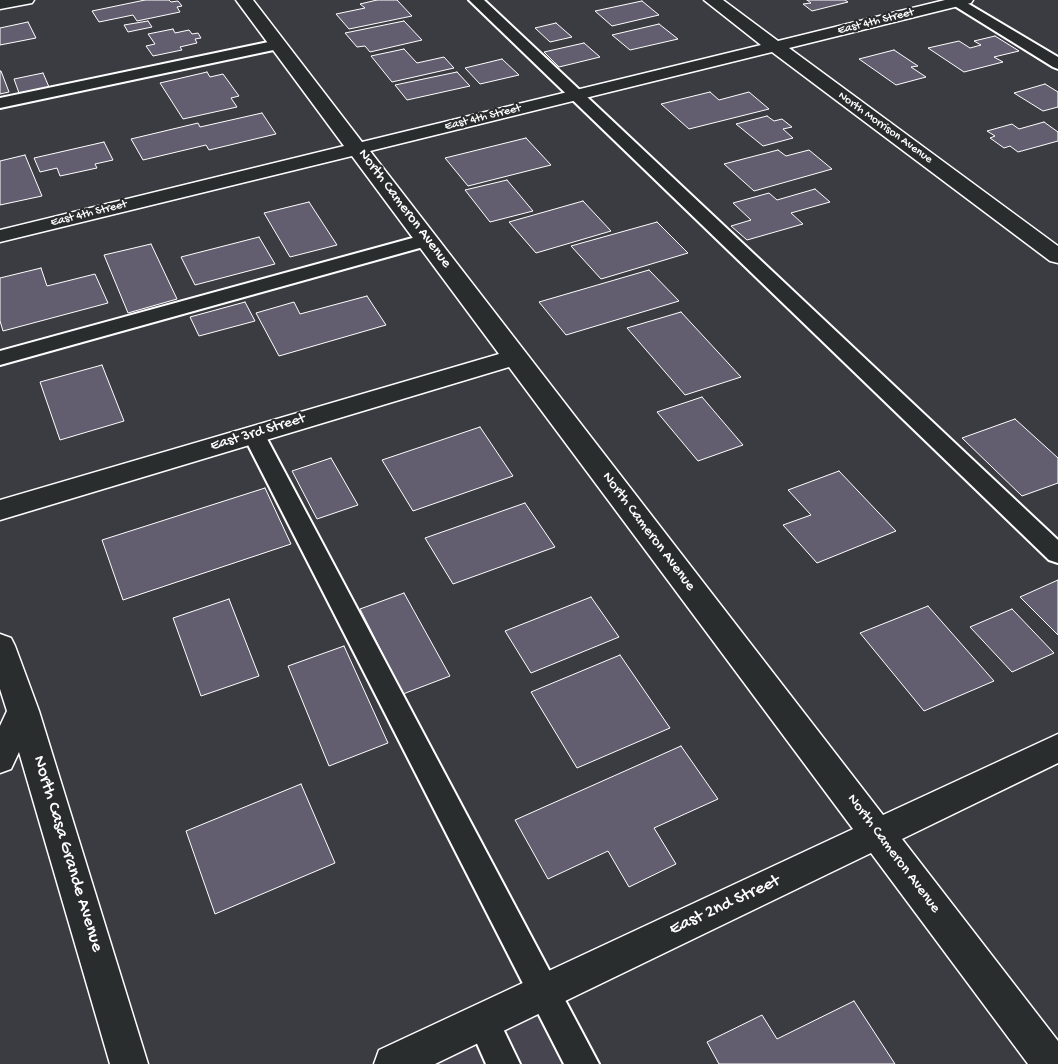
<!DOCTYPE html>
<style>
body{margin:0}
canvas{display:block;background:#3b3c42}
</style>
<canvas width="1058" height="1064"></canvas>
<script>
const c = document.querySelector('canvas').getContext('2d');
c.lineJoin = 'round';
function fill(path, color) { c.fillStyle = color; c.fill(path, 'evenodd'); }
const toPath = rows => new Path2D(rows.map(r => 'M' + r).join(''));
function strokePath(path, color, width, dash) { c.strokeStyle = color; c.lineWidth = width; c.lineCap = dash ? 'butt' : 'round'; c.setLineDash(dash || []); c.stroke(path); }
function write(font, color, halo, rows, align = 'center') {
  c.font = font + ' "Gochi Hand",sans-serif'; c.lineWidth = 4.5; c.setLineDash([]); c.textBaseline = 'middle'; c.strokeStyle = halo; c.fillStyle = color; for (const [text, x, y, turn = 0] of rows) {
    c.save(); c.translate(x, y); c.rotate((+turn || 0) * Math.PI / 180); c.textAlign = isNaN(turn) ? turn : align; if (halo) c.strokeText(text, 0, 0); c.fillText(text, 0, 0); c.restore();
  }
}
const built = toPath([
 [545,991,582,1064,393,1064]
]);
const building = toPath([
 [145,0,169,0,171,2,178,1,182,6,177,7,180,12,137,21,133,15,99,22,92,11,145,0],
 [377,0,397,0,412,16,349,29,336,14,365,8,360,4,377,0],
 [807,0,845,0,848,2,812,11,803,4,811,3,807,0],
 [642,1,659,15,612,26,595,11,642,1],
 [148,21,152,27,128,32,124,25,148,21],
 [404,21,422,40,370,52,365,46,357,47,345,33,404,21],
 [28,22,36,38,0,45,0,28,28,22],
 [556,23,572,37,550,42,535,28,556,23],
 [659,24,678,39,630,50,612,35,659,24],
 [173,29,175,33,189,30,192,34,198,33,201,38,195,39,197,43,180,47,182,50,153,56,146,46,155,44,148,34,173,29],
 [995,36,1019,51,994,57,1003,62,964,72,928,48,959,41,970,48,981,45,974,41,995,36],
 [584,43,600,57,559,67,544,52,584,43],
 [404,49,417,63,444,57,454,68,392,82,371,56,404,49],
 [894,50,918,66,911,67,926,77,896,85,859,59,894,50],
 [502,59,519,75,480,84,465,68,502,59],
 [0,71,1,71,9,92,0,94,0,71],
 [207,72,210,77,223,74,239,96,231,98,237,107,183,119,160,83,207,72],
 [457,72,470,86,407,100,395,85,457,72],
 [43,73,49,87,19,93,14,79,43,73],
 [1045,84,1058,92,1058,107,1043,111,1014,93,1045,84],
 [710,92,719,100,749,92,769,109,689,129,661,104,710,92],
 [262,113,276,134,209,150,206,145,143,160,131,139,198,123,200,127,262,113],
 [767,116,774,121,782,119,792,127,783,129,793,138,763,146,736,124,767,116],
 [1044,122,1058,132,1058,141,1018,152,1010,146,1004,148,990,138,995,136,987,131,1012,124,1019,129,1044,122],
 [526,138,551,165,468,186,445,158,526,138],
 [104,142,113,160,95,164,97,168,60,176,57,168,40,172,34,158,104,142],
 [778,150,786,156,809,150,832,169,754,191,724,164,778,150],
 [25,155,42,196,0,205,0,161,25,155],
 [507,180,533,211,490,222,465,190,507,180],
 [815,189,830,202,791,213,803,224,747,240,731,226,751,220,733,203,769,193,777,200,815,189],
 [583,201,611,231,536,253,509,222,583,201],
 [309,202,337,245,290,257,264,213,309,202],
 [657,222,688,253,601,279,571,246,657,222],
 [259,237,275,264,195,285,181,257,259,237],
 [151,244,177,299,128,313,104,255,151,244],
 [41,268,47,286,95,274,108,303,3,331,0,321,0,278,41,268],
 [649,270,679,301,566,335,539,302,649,270],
 [367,296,386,325,279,356,256,313,294,302,300,314,367,296],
 [245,302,255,321,199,336,190,317,245,302],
 [681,312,741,377,685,395,627,328,681,312],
 [102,365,124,421,60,440,40,382,102,365],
 [702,397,743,445,698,461,657,412,702,397],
 [1015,419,1058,458,1058,483,1022,496,962,438,1015,419],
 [480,427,513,476,413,511,382,460,480,427],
 [331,458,358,505,317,519,292,471,331,458],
 [839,471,896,531,817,563,783,525,811,515,788,490,839,471],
 [265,488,291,544,123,600,102,540,265,488],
 [525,503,555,547,453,584,425,538,525,503],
 [1058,580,1058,635,1020,597,1058,580],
 [404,593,450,676,403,694,360,609,404,593],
 [591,597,619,637,531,673,505,631,591,597],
 [229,599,259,676,201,696,173,618,229,599],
 [928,606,994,681,924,711,860,633,928,606],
 [1012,609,1054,653,1012,672,970,627,1012,609],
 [344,646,388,743,329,766,288,666,344,646],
 [620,655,670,728,577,768,531,692,620,655],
 [681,746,718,799,654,828,676,864,629,887,608,851,548,879,515,820,681,746],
 [301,784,335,863,215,914,186,831,301,784],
 [854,1001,895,1064,719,1064,707,1042,762,1015,777,1039,854,1001]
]);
const service = toPath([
 [469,0,484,0,1058,540,1058,563,1049,560,469,0],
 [945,0,962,0,1058,57,1058,69,1053,67,945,0],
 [278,40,283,42,286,45,283,48,0,108,0,98,278,40],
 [427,234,434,236,436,240,434,244,0,365,0,351,427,234],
 [254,428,262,430,265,435,599,1064,564,1064,243,435,246,430,254,428],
 [483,1005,494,1010,520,1064,486,1064,467,1021,472,1010,483,1005]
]);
const minor = toPath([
 [0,0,34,0,32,3,0,9,0,0],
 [236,0,253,0,362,142,761,45,704,0,723,0,778,41,945,0,973,0,971,3,789,48,1058,246,1058,263,1050,261,772,52,370,151,883,815,1058,734,1058,763,902,839,1058,1041,1058,1064,1028,1064,871,853,435,1064,374,1064,379,1050,853,829,509,367,0,520,0,500,499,354,352,156,0,242,0,230,344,146,236,0],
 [0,634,11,638,15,646,39,711,148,1064,110,1064,19,752,11,769,0,773,0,726,7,711,0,689,0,634]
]);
const farStreetnames = [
 ["East 4th Street",876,22,-14],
 ["East 4th Street",483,118,-14],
 ["North Morrison Avenue",885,128,36],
 ["East 4th Street",89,214,-14]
];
const streetNames = [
 ["North Cameron Avenue",404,209,53],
 ["East 3rd Street",258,433,-17],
 ["North Cameron Avenue",648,532,53],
 ["North Cameron Avenue",893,854,53]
];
const nearStreetnames = [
 ["North Casa Grande Avenue",67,854,73],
 ["East 2nd Street",725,906,-25]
];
fill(built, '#474650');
fill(building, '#635e6f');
strokePath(building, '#fff', 1);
strokePath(service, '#fff', 4);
strokePath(minor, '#fff', 3);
fill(service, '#2a2d2e');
fill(minor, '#2a2d2e');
write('12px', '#fff', '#2a2d2e', farStreetnames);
write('15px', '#fff', '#2a2d2e', streetNames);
write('18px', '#fff', '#2a2d2e', nearStreetnames);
</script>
